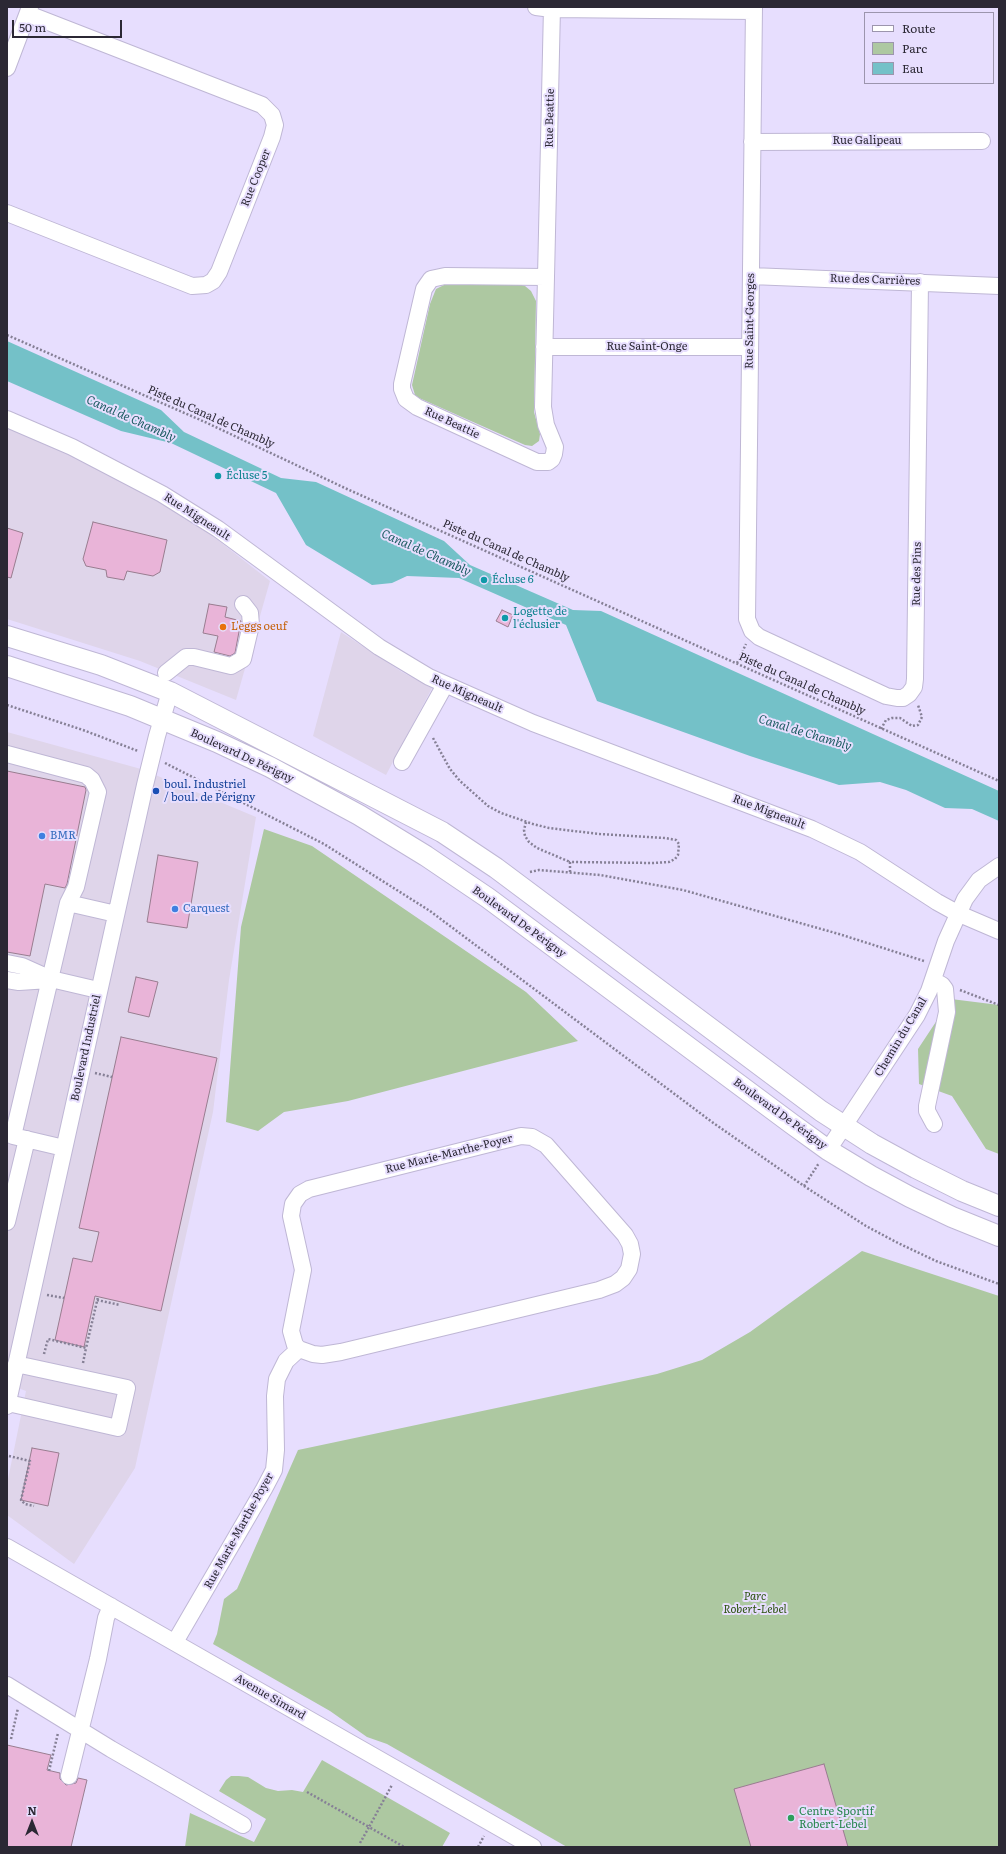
<!DOCTYPE html>
<meta charset="utf-8">
<style>
body{margin:0}
#map{position:relative;width:1006px;height:1854px;overflow:hidden;background:#e7defe;font-family:Literata,serif}
canvas{display:block}
.frame{position:absolute;inset:0;border:8px solid #2b2834;pointer-events:none}
.legend{position:absolute;left:864px;top:12px;width:130px;height:72px;box-sizing:border-box;background:#e7defe;border:1px solid #9c95ad;margin:0;padding:5px 7px;list-style:none;font-size:12px;color:#2b2834}
.legend li{display:flex;align-items:center;gap:8px;height:20px}
.legend b{width:20px;border:1px solid #9c95ad}
.north{position:absolute;left:12px;top:1802px;width:40px;height:40px;-webkit-text-stroke:3px #e7defe;paint-order:stroke;rotate:0deg;font-size:11px;font-weight:700;line-height:16px;text-align:center;color:#2b2834}
.north::after{content:'';display:block;margin:auto;width:14px;height:18px;background:#2b2834;clip-path:polygon(50% 0,100% 100%,50% 72%,0 100%)}
.scale{position:absolute;left:12px;top:20px;width:110px;height:18px;box-sizing:border-box;border:2px solid #2b2834;border-top:0;padding-left:5px;font-size:12px;line-height:14px;white-space:nowrap;color:#2b2834;-webkit-text-stroke:3px #e7defe;paint-order:stroke}
</style>
<div id="map">
<canvas width="1006" height="1854"></canvas>
<div class="frame"></div>
<ul class="legend">
<li><b style="height:5px;background:#fff"></b>Route</li>
<li><b style="height:11px;background:#adc8a1"></b>Parc</li>
<li><b style="height:11px;background:#74c1c8"></b>Eau</li>
</ul>
<div class="north">N</div>
<div class="scale">50 m</div>
</div>
<script>
const c = document.querySelector('canvas').getContext('2d');
c.lineJoin = 'round';
function fill(path, color) { c.fillStyle = color; c.fill(path, 'evenodd'); }
const toPath = rows => new Path2D(rows.map(r => 'M' + r).join(''));
function strokePath(path, color, width, dash) { c.strokeStyle = color; c.lineWidth = width; c.lineCap = dash ? 'butt' : 'round'; c.setLineDash(dash || []); c.stroke(path); }
function write(font, color, halo, rows, align = 'center') {
  c.font = font + ' Literata,serif'; c.lineWidth = 4; c.setLineDash([]); c.textBaseline = 'middle'; c.strokeStyle = halo; c.fillStyle = color; for (const [text, x, y, turn = 0] of rows) {
    c.save(); c.translate(x, y); c.rotate((+turn || 0) * Math.PI / 180); c.textAlign = isNaN(turn) ? turn : align; if (halo) c.strokeText(text, 0, 0); c.fillText(text, 0, 0); c.restore();
  }
}
const commercial = toPath([
 [7,426,77,457,186,515,270,581,236,700,140,661,7,619],
 [341,632,402,672,432,688,386,775,313,736],
 [7,732,141,769,256,817,229,980,213,1112,135,1468,74,1564,7,1515,7,1484,26,1391,7,1384]
]);
const green = toPath([
 [518,284,525,286,531,291,536,301,534,412,540,434,539,441,532,446,525,445,419,398,415,395,412,385,430,304,436,289,444,285],
 [264,829,312,846,526,992,578,1041,348,1101,284,1112,258,1131,226,1122,241,927],
 [951,999,999,1005,999,1154,986,1149,952,1096,919,1084,918,1049],
 [862,1251,999,1296,999,1847,567,1847,387,1744,367,1737,330,1711,213,1644,217,1634,224,1599,237,1589,298,1450,657,1374,702,1360,750,1332],
 [322,1760,450,1833,442,1847,185,1847,190,1813,254,1842,266,1819,219,1791,226,1780,231,1776,239,1776,248,1777,266,1788,278,1791,292,1790,303,1792]
]);
const water = toPath([
 [7,341,161,410,184,432,281,478,316,482,444,541,470,565,573,610,601,611,999,791,999,821,972,809,945,808,906,790,880,782,839,785,750,756,597,701,566,625,459,578,407,576,392,583,372,585,306,545,276,493,171,443,121,431,7,381]
]);
const building = toPath([
 [93,522,167,540,160,572,153,576,127,571,124,580,107,577,106,570,86,566,83,559,93,522],
 [7,528,23,533,11,578,7,577,7,528],
 [209,604,227,607,225,617,241,621,235,653,230,656,214,652,218,636,203,633,209,604],
 [502,610,513,615,508,627,496,621,502,610],
 [7,771,85,787,86,790,67,884,65,888,45,884,30,956,7,952,7,771],
 [158,855,198,862,187,928,147,922,158,855],
 [136,977,158,982,149,1017,128,1012,136,977],
 [121,1037,217,1058,161,1311,95,1296,84,1347,55,1340,73,1258,92,1262,99,1232,79,1228,121,1037],
 [32,1448,59,1453,48,1506,21,1500,32,1448],
 [7,1745,51,1755,47,1770,60,1773,60,1779,66,1785,76,1783,78,1778,87,1780,71,1847,7,1847,7,1745],
 [824,1764,848,1847,751,1847,734,1789,824,1764]
]);
const path = toPath([
 [7,335,205,422,347,489,999,781],
 [737,663,746,644],
 [7,705,83,730,138,751],
 [881,729,886,720,892,718,900,718,912,726,918,725,922,717,918,705],
 [433,738,450,769,460,781,488,806,501,813,533,824,549,828,599,834,665,838,676,840,679,844,678,855,675,859,669,862,654,863,570,862,570,872],
 [165,763,324,844,430,911,712,1122,804,1186,866,1226,898,1243,936,1261,999,1284],
 [526,822,524,830,525,836,529,842,537,848,570,862],
 [530,872,539,870,600,875,683,890,839,934,924,961],
 [960,990,999,1005],
 [95,1073,112,1077],
 [804,1186,819,1163],
 [47,1295,64,1298],
 [97,1300,120,1305],
 [44,1354,48,1339,86,1348,98,1297],
 [83,1363,86,1348],
 [9,1456,30,1461,21,1500,25,1504,34,1506],
 [11,1739,18,1708],
 [49,1771,58,1733],
 [307,1792,369,1827,392,1785],
 [360,1843,369,1827,404,1847],
 [478,1847,484,1836]
]);
const minor = toPath([
 [536,7,552,9,754,11],
 [754,7,747,619,752,631,759,637,886,696,897,698,903,698,909,694,914,687,915,679,920,282],
 [7,68,30,7],
 [752,142,982,141],
 [7,213,192,286,206,285,213,281,219,272,272,137,275,125,272,115,262,105,28,14],
 [751,276,999,286],
 [546,277,445,276,431,279,424,289,402,384,402,389,406,399,417,407,537,462,548,462,552,459,554,454,555,447,546,425,543,407,546,277,552,7],
 [544,347,749,347],
 [7,419,72,447,162,494,218,529,379,647,429,677,533,723,812,829,860,852,937,902,957,913,999,931],
 [166,673,186,657,194,657,231,666,243,659,251,625,250,613,243,604],
 [7,754,86,775,92,780,98,792,76,887,68,903,13,1136,64,1148],
 [402,762,445,685],
 [68,903,116,914],
 [7,963,22,966,51,979,98,990],
 [7,980,19,982,49,980],
 [933,980,942,985,945,989,947,1012,927,1106,927,1111,934,1124],
 [521,1136,532,1137,546,1145,625,1235,630,1244,632,1254,629,1269,623,1278,615,1284,599,1290,341,1352,322,1355,313,1354,299,1349,295,1345,291,1331,303,1270,291,1216,293,1204,300,1194,309,1189,521,1136],
 [828,1150,917,1015,929,991,946,941,965,899,979,880,999,866],
 [7,1222,27,1139],
 [8,1403,118,1428,127,1388,16,1364],
 [7,1406,145,785,157,736,170,692],
 [7,1547,533,1847],
 [175,1642,264,1489,274,1470,276,1450,275,1396,277,1379,286,1361,299,1349],
 [7,1685,111,1749,243,1825],
 [69,1776,98,1659,106,1618,111,1606]
]);
const major = toPath([
 [7,636,101,665,170,692,442,832,496,868,821,1111,872,1144,916,1168,962,1191,999,1206],
 [7,666,130,706,217,742,270,767,359,815,426,856,488,898,792,1124,828,1150,871,1176,910,1197,952,1217,999,1236]
]);
const markers = [
 [218,476,4,"#0f9aa8"],
 [484,580,4,"#0f9aa8"],
 [505,618,4,"#0f9aa8"],
 [223,627,4,"#e8710a"],
 [156,791,4,"#1a4fb4"],
 [42,836,4,"#3f7fe0"],
 [175,909,4,"#3f7fe0"],
 [791,1818,4,"#2e9e5b"]
];
const streetNames = [
 ["Rue Beattie",550,118,-89],
 ["Rue Galipeau",867,141],
 ["Rue Cooper",256,178,-68],
 ["Rue des Carrières",875,280,2],
 ["Rue Saint-Georges",750,321,-89],
 ["Rue Saint-Onge",647,347],
 ["Piste du Canal de Chambly",211,417,24],
 ["Rue Beattie",452,423,25],
 ["Rue Migneault",197,517,33],
 ["Piste du Canal de Chambly",506,551,24],
 ["Rue des Pins",917,574,-89],
 ["Piste du Canal de Chambly",802,684,24],
 ["Rue Migneault",467,694,24],
 ["Boulevard De Périgny",242,756,25],
 ["Rue Migneault",769,812,21],
 ["Boulevard De Périgny",519,922,36],
 ["Chemin du Canal",901,1037,-59],
 ["Boulevard Industriel",86,1048,-78],
 ["Boulevard De Périgny",780,1114,36],
 ["Rue Marie-Marthe-Poyer",449,1154,-14],
 ["Rue Marie-Marthe-Poyer",239,1531,-61],
 ["Avenue Simard",270,1697,30]
];
const cultureNames = [
 ["Écluse 5",226,476],
 ["Écluse 6",492,580],
 ["Logette de",513,612],
 ["l'éclusier",513,625]
];
const foodNames = [
 ["L'eggs oeuf",231,627]
];
const transitNames = [
 ["boul. Industriel",164,785],
 ["/ boul. de Périgny",164,798]
];
const shopNames = [
 ["BMR",50,836],
 ["Carquest",183,909]
];
const parkNames = [
 ["Parc",755,1597],
 ["Robert-Lebel",755,1610]
];
const leisureNames = [
 ["Centre Sportif",799,1812],
 ["Robert-Lebel",799,1825]
];
const waterNames = [
 ["Canal de Chambly",131,419,24],
 ["Canal de Chambly",426,553,24],
 ["Canal de Chambly",805,733,17]
];
fill(commercial, '#dfd5ea');
fill(green, '#adc8a1');
fill(water, '#74c1c8');
fill(building, '#e9b4d8');
strokePath(building, '#997d90', 1);
strokePath(minor, '#bfb7d5', 18);
strokePath(major, '#bfb7d5', 22);
strokePath(path, '#868096', 2.5, [2, 2]);
strokePath(minor, '#fff', 16);
strokePath(major, '#fff', 20);
for (const [x, y, r, color] of markers) { const dot = new Path2D(); dot.arc(x, y, r, 0, 2 * Math.PI); c.fillStyle = color; c.fill(dot); strokePath(dot, '#e7defe', 1.5); }
write('11px', '#2b2834', '#e7defe', streetNames);
write('11px', '#0d838f', '#e7defe', cultureNames, 'left');
write('11px', '#c56008', '#e7defe', foodNames, 'left');
write('11px', '#164399', '#e7defe', transitNames, 'left');
write('11px', '#366cbe', '#e7defe', shopNames, 'left');
write('italic 11px', '#29510c', '#e7defe', parkNames);
write('11px', '#27864d', '#e7defe', leisureNames, 'left');
write('italic 12px', '#1b5b61', '#e7defe', waterNames);
</script>
